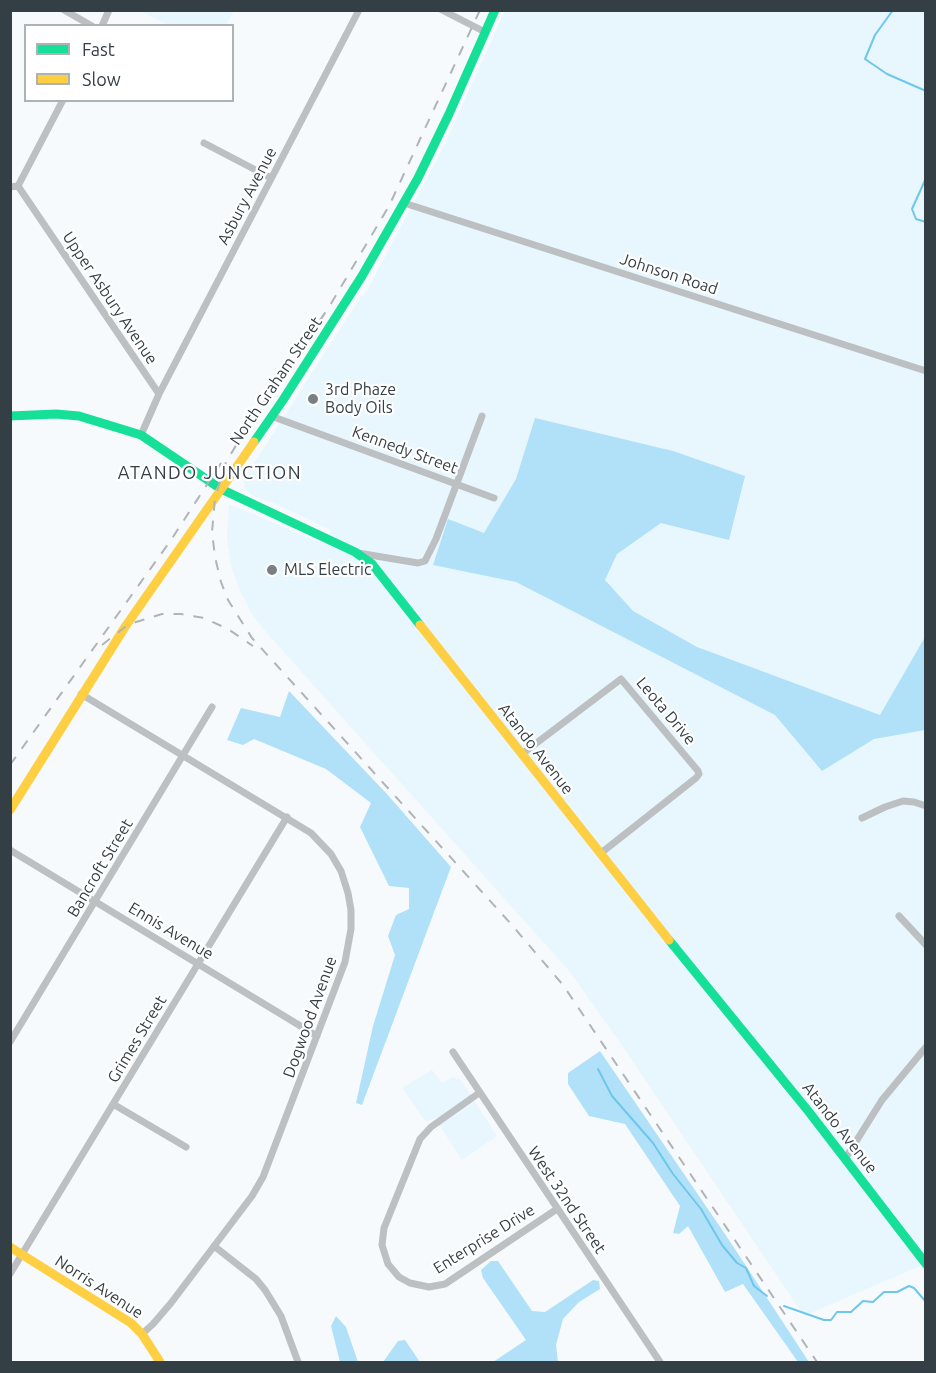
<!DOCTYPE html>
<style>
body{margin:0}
#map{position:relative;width:936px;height:1373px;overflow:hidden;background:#f7fafc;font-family:Ubuntu,sans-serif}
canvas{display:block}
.frame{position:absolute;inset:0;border:12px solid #333f45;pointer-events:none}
.legend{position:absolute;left:24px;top:24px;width:210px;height:78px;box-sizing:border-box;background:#fff;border:2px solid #adb2b5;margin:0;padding:8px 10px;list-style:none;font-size:18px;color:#333f45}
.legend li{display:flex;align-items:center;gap:12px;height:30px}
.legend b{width:30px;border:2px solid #adb2b5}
</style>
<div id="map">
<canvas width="936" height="1373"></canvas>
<div class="frame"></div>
<ul class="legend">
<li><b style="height:8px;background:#16e098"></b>Fast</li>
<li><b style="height:8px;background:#ffcf43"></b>Slow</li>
</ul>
</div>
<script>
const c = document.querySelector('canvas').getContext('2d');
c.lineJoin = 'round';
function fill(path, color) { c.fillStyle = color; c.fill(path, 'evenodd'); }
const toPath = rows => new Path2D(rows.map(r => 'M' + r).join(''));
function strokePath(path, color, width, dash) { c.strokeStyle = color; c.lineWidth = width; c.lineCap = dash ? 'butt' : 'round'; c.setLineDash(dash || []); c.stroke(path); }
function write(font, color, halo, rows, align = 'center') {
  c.font = font + ' Ubuntu,sans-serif'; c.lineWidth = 4.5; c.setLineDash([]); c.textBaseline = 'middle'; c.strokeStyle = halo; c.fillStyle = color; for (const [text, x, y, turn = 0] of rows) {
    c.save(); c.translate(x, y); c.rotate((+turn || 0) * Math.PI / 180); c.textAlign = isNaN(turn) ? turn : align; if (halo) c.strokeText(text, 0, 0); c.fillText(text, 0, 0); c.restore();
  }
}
const built = toPath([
 [141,11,234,10,234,11,226,25,169,26],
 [505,11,925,11,925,1264,804,1316,619,1041,570,972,265,631,252,614,240,591,231,566,227,538,229,505,234,506,326,545,331,530,269,501,268,502,252,495,245,489,244,479,362,295,364,296,442,150],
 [432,1070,442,1083,452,1077,461,1080,497,1136,462,1160,435,1118,426,1122,402,1088]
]);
const forest = toPath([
 [535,418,673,451,745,476,729,540,661,523,617,554,605,580,633,611,697,647,880,715,925,637,925,730,874,739,822,771,775,715,516,582,433,565,448,519,484,533,516,479],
 [289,691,386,793,451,867,362,1105,356,1103,373,1026,395,955,388,936,396,915,409,909,409,888,389,886,360,827,371,803,326,769,254,739,243,745,227,740,241,708,280,717],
 [600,1051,727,1237,809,1362,798,1362,743,1284,725,1292,688,1226,679,1234,673,1233,680,1206,625,1124,589,1116,568,1084,568,1073],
 [491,1261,498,1261,532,1311,545,1312,593,1280,599,1281,600,1289,579,1302,563,1319,556,1345,558,1362,493,1362,526,1340,483,1278,481,1270],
 [336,1316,346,1327,358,1362,340,1362,331,1326],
 [405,1340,420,1362,383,1362,398,1341]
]);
const stream = toPath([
 [893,10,875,35,865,59,887,74,926,91],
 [926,178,912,209,916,219,926,222],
 [598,1069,612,1096,653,1143,673,1174,701,1209,722,1245,737,1263,746,1268,754,1286,767,1296],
 [784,1306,824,1320,831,1320,837,1312,851,1312,863,1301,873,1302,884,1292,897,1292,909,1286,914,1288,926,1302]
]);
const street = toPath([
 [64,10,92,26],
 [442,10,485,32],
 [102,26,109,10],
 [204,143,271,178],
 [18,186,63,100],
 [10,187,18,186,159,394,141,435],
 [404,203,926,371],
 [159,394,359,10],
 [271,416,494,498],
 [358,553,418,563,425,561,436,539,482,416],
 [81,694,311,833,331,854,341,871,348,893,351,910,351,929,345,962,263,1177,252,1196,171,1303,153,1324,142,1334],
 [522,754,621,679,698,771,699,774,696,778,601,853],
 [862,818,885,807,903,801,914,802,926,806],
 [10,850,317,1036],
 [899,916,926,945],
 [10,1042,212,707],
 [453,1052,660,1362],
 [479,1093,431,1127,420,1139,384,1228,382,1245,388,1264,399,1277,410,1283,429,1287,445,1284,557,1209],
 [113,1104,186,1147],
 [845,1159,882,1100,926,1047],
 [214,1246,256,1279,265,1290,281,1316,298,1362],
 [10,1274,287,817]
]);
const fast = toPath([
 [10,416,56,414,79,416,141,435,221,489,355,552,372,564,420,625],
 [254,442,283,400,362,276,418,178,449,114,495,10],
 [669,940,809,1112,926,1264]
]);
const slow = toPath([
 [420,625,669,940],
 [10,810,125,627,254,442],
 [10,1247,131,1323,142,1334,160,1362]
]);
const rail = toPath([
 [480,10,389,206,329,307,246,429,226,462,215,498,212,532,215,557,221,582,228,600,252,638,511,924,563,985,817,1362],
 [102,645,125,627,136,622,162,614,181,614,204,618,228,629,253,646],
 [10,765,171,540,221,463]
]);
const markers = [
 [313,399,6,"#788085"],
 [272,570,6,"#788085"]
];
const streetNames = [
 ["Asbury Avenue",247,196,-62],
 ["Johnson Road",669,274,18],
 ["Upper Asbury Avenue",110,298,56],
 ["North Graham Street",276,381,-56],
 ["Kennedy Street",405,450,20],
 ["Leota Drive",666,711,50],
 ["Atando Avenue",536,749,52],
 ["Bancroft Street",100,868,-59],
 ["Ennis Avenue",171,931,31],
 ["Dogwood Avenue",310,1017,-70],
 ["Grimes Street",137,1039,-59],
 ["Atando Avenue",840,1128,52],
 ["West 32nd Street",567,1200,56],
 ["Enterprise Drive",484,1239,-32],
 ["Norris Avenue",99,1287,33]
];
const poiNames = [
 ["3rd Phaze",325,390],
 ["Body Oils",325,408],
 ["MLS Electric",284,570]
];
const neighbourhoodNames = [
 ["ATANDO JUNCTION",210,473]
];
fill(built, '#e8f6fe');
fill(forest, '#b0e1f8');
strokePath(stream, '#6ec7ea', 2);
strokePath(street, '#bcc0c2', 7);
strokePath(fast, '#16e098', 9);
strokePath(slow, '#ffcf43', 9);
strokePath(rail, '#b1b4b6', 2, [10, 10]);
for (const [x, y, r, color] of markers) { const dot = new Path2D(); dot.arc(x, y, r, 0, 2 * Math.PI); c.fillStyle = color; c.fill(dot); strokePath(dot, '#fff', 2); }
write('16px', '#333f45', '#fff', streetNames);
write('16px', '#333f45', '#fff', poiNames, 'left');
c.letterSpacing = '1.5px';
write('18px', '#333f45', '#fff', neighbourhoodNames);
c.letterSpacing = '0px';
</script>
